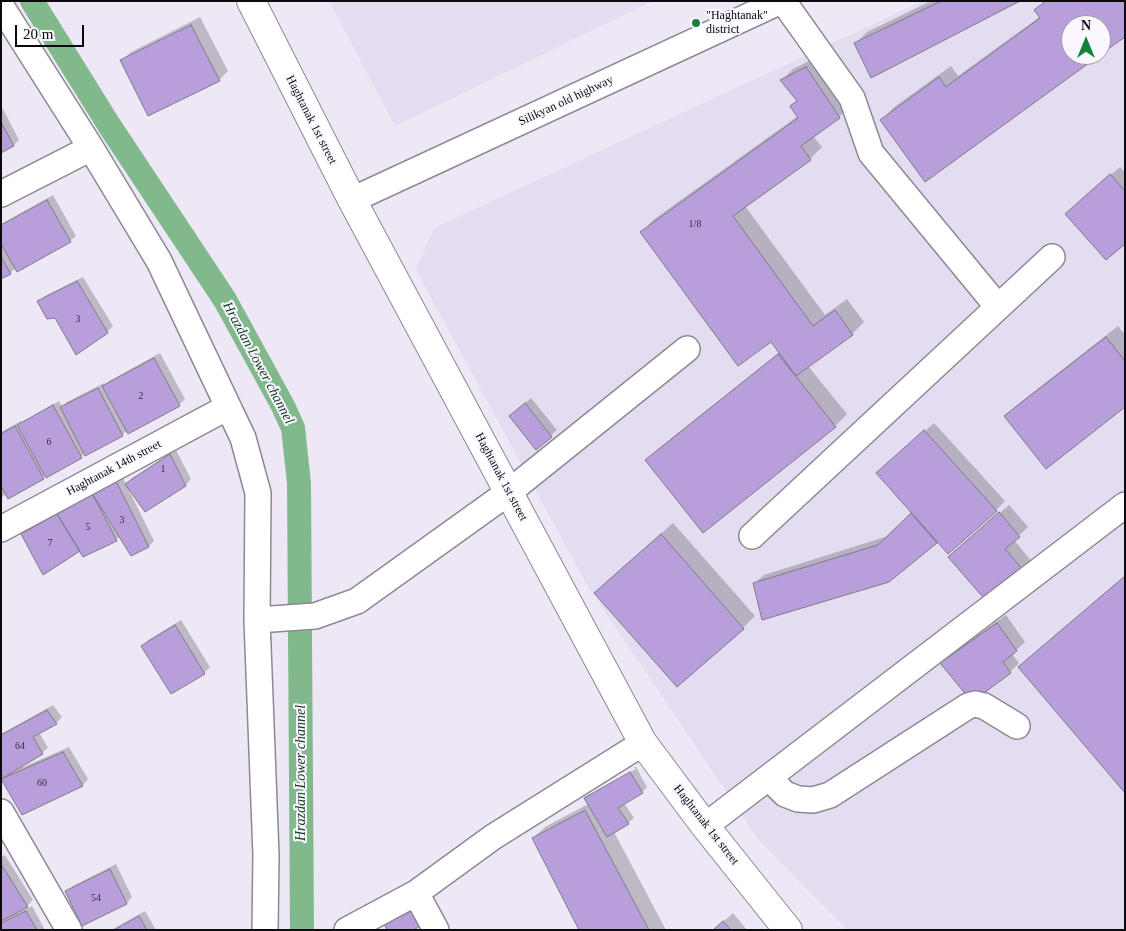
<!DOCTYPE html>
<style>
body{margin:0}
#map{position:relative;width:1126px;height:931px;overflow:hidden;background:#eee8f6;font-family:"Times New Roman",serif}
canvas{display:block}
.frame{position:absolute;inset:0;border:2px solid #0c0a0f;pointer-events:none}
.north{position:absolute;left:1061px;top:15px;width:50px;height:50px;box-sizing:border-box;background:#faf7ff;border:1px solid #9b989f;border-radius:50%;rotate:0deg;font-size:14px;font-weight:700;line-height:20px;text-align:center;color:#0c0a0f}
.north::after{content:'';display:block;margin:auto;width:18px;height:22px;background:#10843d;clip-path:polygon(50% 0,100% 100%,50% 72%,0 100%)}
.scale{position:absolute;left:15px;top:25px;width:69px;height:22px;box-sizing:border-box;border:2px solid #0c0a0f;border-top:0;padding-left:6px;font-size:15px;line-height:18px;white-space:nowrap;color:#0c0a0f;-webkit-text-stroke:4px #faf7ff;paint-order:stroke}
</style>
<div id="map">
<canvas width="1126" height="931"></canvas>
<div class="frame"></div>
<div class="north">N</div>
<div class="scale">20 m</div>
</div>
<script>
const c = document.querySelector('canvas').getContext('2d');
c.lineJoin = 'round';
function fill(path, color) { c.fillStyle = color; c.fill(path, 'evenodd'); }
const toPath = rows => new Path2D(rows.map(r => 'M' + r).join(''));
function strokePath(path, color, width, dash) { c.strokeStyle = color; c.lineWidth = width; c.lineCap = dash ? 'butt' : 'round'; c.setLineDash(dash || []); c.stroke(path); }
function write(font, color, halo, rows, align = 'center') {
  c.font = font + ' "Times New Roman",serif'; c.lineWidth = 4; c.setLineDash([]); c.textBaseline = 'middle'; c.strokeStyle = halo; c.fillStyle = color; for (const [text, x, y, turn = 0] of rows) {
    c.save(); c.translate(x, y); c.rotate((+turn || 0) * Math.PI / 180); c.textAlign = isNaN(turn) ? turn : align; if (halo) c.strokeText(text, 0, 0); c.fillText(text, 0, 0); c.restore();
  }
}
const built = toPath([
 [329,1,653,1,395,126],
 [923,1,1125,1,1125,930,847,930,758,839,587,585,416,270,434,228],
 [1071,25,1101,25,1101,55,1071,55]
]);
const shadow = toPath([
 [931,1,1017,1,856,43,867,32],
 [1045,1,1125,1,1101,53,1101,25,1071,25,1071,55,1098,55,882,120,893,108,951,66,958,76,1041,16,1036,10],
 [200,17,228,71,219,80,122,60,131,52],
 [817,57,851,105,839,117,813,136,822,147,810,159,745,206,825,315,847,299,864,322,852,334,808,366,847,414,835,426,704,531,647,460,658,449,780,352,771,340,642,232,653,220,798,116,791,106,798,100,782,80,793,69],
 [3,109,19,140,14,145,1,152,1,110],
 [1120,167,1125,172,1125,242,1076,205],
 [53,195,76,236,70,241,16,268,10,273,1,278,1,224],
 [83,277,113,326,107,332,77,353,55,317,39,301,45,296],
 [1118,326,1125,335,1125,405,1006,416,1017,405],
 [160,353,185,399,179,405,129,432,128,430,122,435,85,453,81,457,46,475,8,497,7,493,1,498,1,432,21,421,22,422,59,401,62,407,67,402,104,383,105,385,109,381],
 [531,398,557,430,536,448,510,416],
 [934,423,1005,501,996,510,948,552,938,541,889,581,755,583,764,575,888,536,913,513,887,465],
 [176,450,191,479,186,485,145,511,130,489,129,490,154,541,149,546,120,536,117,539,84,555,80,550,22,535,28,529,64,509,121,474,126,484,132,478],
 [1009,505,1028,527,1014,540,1032,562,1024,570,949,557],
 [673,523,755,616,743,628,677,686,595,593,607,581],
 [1125,576,1125,791,1019,667,1031,656],
 [1006,615,1025,642,1012,654,1019,663,1010,672,942,663,950,654],
 [181,620,210,667,204,673,143,646,148,640],
 [53,705,62,717,56,723,39,732,48,748,42,753,22,765,23,767,69,747,88,779,83,785,22,813,1,775,1,734],
 [634,767,636,767,647,787,642,792,624,803,634,818,628,823,614,832,666,930,580,930,533,838,545,827,588,804,586,799,590,794,590,796,636,769],
 [5,855,33,900,27,906,21,909,22,911,32,906,45,930,1,930,1,857],
 [116,864,132,897,127,903,83,924,67,892,73,886],
 [145,911,156,930,111,930],
 [733,913,747,930,714,930]
]);
const canal = toPath([
 [32,1,109,125,225,300,283,406,293,428,299,483,302,930]
]);
const building = toPath([
 [941,1,1020,1,871,78,854,43,941,1],
 [1046,1,1125,1,1125,37,1101,54,1101,25,1071,25,1071,55,1100,55,925,182,880,120,939,77,946,87,1040,18,1034,10,1046,1],
 [191,25,220,81,148,116,120,60,191,25],
 [806,67,840,118,801,146,811,160,733,216,813,326,835,310,853,335,796,376,771,342,738,366,640,232,798,118,790,106,797,101,780,80,806,67],
 [1,122,14,146,1,153,1,122],
 [1110,174,1125,191,1125,244,1106,260,1065,214,1110,174],
 [47,200,71,242,17,272,1,244,1,225,47,200],
 [1,257,11,274,1,279,1,257],
 [77,281,108,333,76,355,55,318,47,319,37,301,77,281],
 [1106,337,1125,361,1125,407,1046,469,1004,416,1106,337],
 [778,354,836,427,703,533,645,460,778,354],
 [154,358,180,406,128,434,102,386,154,358],
 [98,388,123,436,85,456,60,407,98,388],
 [525,403,552,437,536,450,509,416,525,403],
 [53,405,82,458,46,478,17,425,53,405],
 [15,426,44,479,8,499,1,486,1,434,15,426],
 [924,430,997,511,948,554,876,473,924,430],
 [170,454,186,486,145,512,125,484,170,454],
 [115,479,149,547,131,556,92,493,115,479],
 [92,493,117,541,83,557,57,514,92,493],
 [999,512,1020,537,1005,549,1024,571,988,603,948,557,999,512],
 [911,513,937,543,889,582,762,620,753,583,878,545,911,513],
 [57,514,80,551,43,575,21,534,57,514],
 [661,534,744,629,677,687,594,593,661,534],
 [1125,576,1125,793,1018,667,1125,576],
 [997,623,1017,651,1003,662,1011,673,972,702,940,663,997,623],
 [175,625,205,674,171,694,141,646,175,625],
 [47,710,57,724,33,737,43,754,1,779,1,735,47,710],
 [63,752,83,786,22,815,1,779,63,752],
 [630,772,643,793,618,808,629,824,607,837,584,798,630,772],
 [585,810,649,930,579,930,532,838,585,810],
 [1,864,28,907,1,921,1,864],
 [110,869,127,904,82,926,65,891,110,869],
 [415,909,423,925,413,930,387,930,384,924,415,909],
 [26,911,37,930,1,930,1,923,26,911],
 [139,916,147,930,114,930,139,916],
 [723,921,731,930,713,930,723,921]
]);
const minor = toPath([
 [783,1,852,98,871,153,998,307],
 [1,6,91,148,159,261,243,438,258,493,257,620,266,855,265,930],
 [1,194,91,148],
 [352,200,781,1],
 [1,529,228,407],
 [752,536,1052,257],
 [257,620,315,616,357,601,509,492,687,349],
 [769,778,785,794,798,799,813,800,830,795,968,706,975,704,984,706,1017,726],
 [1,812,69,930],
 [705,826,1125,505],
 [416,893,436,930],
 [347,930,416,893,493,837,643,743]
]);
const major = toPath([
 [251,1,352,200,643,743,705,826,788,930]
]);
const markers = [
 [696,23,5,"#10843d"]
];
const numberNames = [
 ["1/8",695,224],
 ["3",78,319],
 ["2",141,396],
 ["6",49,442],
 ["1",163,469],
 ["3",122,520],
 ["5",88,527],
 ["7",50,543],
 ["64",20,746],
 ["60",42,783],
 ["54",96,898]
];
const poiNames = [
 ["\"Haghtanak\"",706,16],
 ["district",706,30]
];
const streetNames = [
 ["Silikyan old highway",566,101,-25],
 ["Haghtanak 1st street",311,120,63],
 ["Haghtanak 14th street",114,468,-28],
 ["Haghtanak 1st street",501,477,62],
 ["Haghtanak 1st street",706,825,52]
];
const waterNames = [
 ["Hrazdan Lower channel",258,363,62],
 ["Hrazdan Lower channel",301,773,-90]
];
fill(built, '#e4dcf0');
fill(shadow, '#0003');
strokePath(canal, '#81b98c', 24);
fill(building, '#b89fdb');
strokePath(building, '#7e7a86', 1);
strokePath(minor, '#8c8894', 28);
strokePath(major, '#8c8894', 30);
strokePath(minor, '#fff', 25);
strokePath(major, '#fff', 28);
for (const [x, y, r, color] of markers) { const dot = new Path2D(); dot.arc(x, y, r, 0, 2 * Math.PI); c.fillStyle = color; c.fill(dot); strokePath(dot, '#faf7ff', 2); }
write('10px', '#372f42', null, numberNames);
write('12px', '#0c0a0f', '#faf7ff', poiNames, 'left');
write('12px', '#0c0a0f', '#faf7ff', streetNames);
write('italic 14px', '#0d381a', '#faf7ff', waterNames);
</script>
